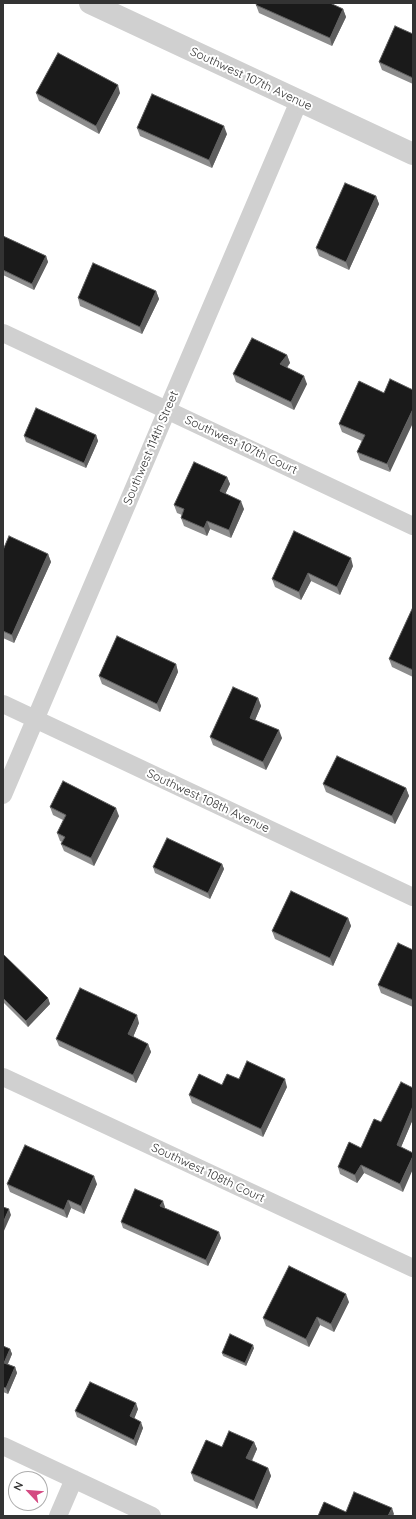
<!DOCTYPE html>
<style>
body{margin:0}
#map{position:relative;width:416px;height:1519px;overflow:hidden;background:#fff;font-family:Quicksand,sans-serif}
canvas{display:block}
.frame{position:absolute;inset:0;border:4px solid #333;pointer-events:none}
.north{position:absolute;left:8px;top:1471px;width:40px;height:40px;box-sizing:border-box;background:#fff;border:1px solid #adadad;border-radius:50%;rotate:296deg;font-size:11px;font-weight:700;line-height:16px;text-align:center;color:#333}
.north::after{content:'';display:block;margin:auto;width:14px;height:18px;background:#d44a82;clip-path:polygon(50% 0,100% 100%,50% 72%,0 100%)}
</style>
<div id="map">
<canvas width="416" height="1519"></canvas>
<div class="frame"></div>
<div class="north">N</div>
</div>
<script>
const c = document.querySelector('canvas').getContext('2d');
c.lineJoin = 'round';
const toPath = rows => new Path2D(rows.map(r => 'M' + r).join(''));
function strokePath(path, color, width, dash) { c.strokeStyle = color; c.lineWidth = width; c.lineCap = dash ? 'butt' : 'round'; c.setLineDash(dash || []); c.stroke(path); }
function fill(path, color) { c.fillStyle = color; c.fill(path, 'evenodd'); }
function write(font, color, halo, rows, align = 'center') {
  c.font = font + ' Quicksand,sans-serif'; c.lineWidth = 4; c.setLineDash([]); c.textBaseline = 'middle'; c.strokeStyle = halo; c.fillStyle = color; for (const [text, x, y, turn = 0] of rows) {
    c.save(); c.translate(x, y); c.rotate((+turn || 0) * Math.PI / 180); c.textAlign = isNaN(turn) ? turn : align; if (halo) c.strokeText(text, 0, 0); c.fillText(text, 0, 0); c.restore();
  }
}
const minor = toPath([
 [3,333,413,526],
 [3,704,413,897],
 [3,795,299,101],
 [3,1077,413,1268],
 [3,1446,152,1516],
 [58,1516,74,1479]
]);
const tertiary = toPath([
 [90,3,413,154]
]);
const wall = toPath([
 [256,5,343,9,346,17,332,46,259,13],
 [413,34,413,84,382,70,379,62],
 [36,93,120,93,99,134,39,101],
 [137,128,227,134,212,168,140,136],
 [376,196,379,204,349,270,319,256,316,248],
 [3,236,46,256,48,262,34,290,3,275],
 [156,291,159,299,142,334,80,306,78,298],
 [287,355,290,363,287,368,307,384,294,410,236,382,233,374],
 [359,381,390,472,360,460,357,452,362,441,342,432,339,424],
 [96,435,98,441,86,468,26,442,24,436],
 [227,477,230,484,225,494,244,509,231,538,210,529,207,536,184,526,181,518,182,515,177,513,174,505],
 [3,550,48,554,51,562,14,643,3,638],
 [353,566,340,595,311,581,301,600,275,587,272,579],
 [413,607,413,677,392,667,389,659],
 [176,664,178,672,160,712,102,684,99,676],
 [258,698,261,706,255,720,282,738,266,770,213,745,210,737],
 [323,784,406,788,409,796,395,824,326,792],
 [50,807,119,816,94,866,64,851,61,844,62,842,60,841,57,833,63,820,53,815],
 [222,864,224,869,210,899,155,873,153,867],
 [348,918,351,926,333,966,275,939,272,931],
 [413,950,413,1007,381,993,378,985],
 [3,954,48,998,50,1004,28,1027,3,1002],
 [139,1023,133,1037,148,1044,151,1052,136,1083,59,1046,56,1039],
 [239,1079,287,1087,263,1137,192,1103,189,1095],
 [413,1088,413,1119,401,1147,403,1192,364,1173,357,1183,340,1174,338,1167,361,1148,381,1122],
 [7,1184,97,1184,84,1214,71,1208,67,1218,10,1192],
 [165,1207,164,1208,221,1238,208,1266,123,1228,121,1222],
 [349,1302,334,1332,320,1325,309,1347,266,1326,263,1318],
 [3,1346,10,1349,12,1354,8,1364,15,1367,17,1373,8,1394,3,1392],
 [254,1348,246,1366,223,1356,222,1353],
 [138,1409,134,1418,143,1428,136,1446,77,1417,75,1411],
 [254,1442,257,1449,252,1461,268,1468,271,1476,257,1509,194,1481,191,1473,222,1447]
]);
const shadedWall = toPath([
 [343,9,346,17,332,46,330,38],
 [118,85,120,93,99,134,96,126],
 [224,126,227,134,212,168,209,160],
 [376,196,379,204,349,270,346,262],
 [46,256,48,262,34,290,32,284],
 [156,291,159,299,142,334,140,327],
 [287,355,290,363,283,372,280,364],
 [304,376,307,384,294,410,291,402],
 [413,409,413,423,390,472,387,464],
 [96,435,98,441,86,468,84,463],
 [227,477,230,484,223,499,220,491],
 [241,501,244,509,231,538,229,530],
 [207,521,210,529,207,536,204,528],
 [48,554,51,562,14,643,12,635],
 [351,558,353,566,340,595,337,587],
 [308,573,311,581,301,600,299,592],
 [176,664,178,672,160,712,157,704],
 [258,698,261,706,253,725,250,718],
 [279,730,282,738,266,770,263,762],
 [406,788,409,796,395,824,392,816],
 [116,808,119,816,94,866,91,858],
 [222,864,224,869,210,899,208,893],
 [348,918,351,926,333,966,330,958],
 [48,998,50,1004,28,1027,26,1021],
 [137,1015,139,1023,131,1042,128,1034],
 [148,1044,151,1052,136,1083,133,1075],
 [285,1079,287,1087,263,1137,261,1129],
 [413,1106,413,1119,399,1152,397,1145],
 [413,1156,413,1169,403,1192,400,1184],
 [361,1165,364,1173,357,1183,355,1175],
 [94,1176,97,1184,84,1214,81,1206],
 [68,1200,71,1208,67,1218,64,1210],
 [163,1201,165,1207,162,1212,160,1206],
 [9,1209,11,1215,3,1233,3,1223],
 [219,1232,221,1238,208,1266,206,1260],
 [346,1294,349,1302,334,1332,331,1324],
 [317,1317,320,1325,309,1347,306,1339],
 [253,1345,254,1348,246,1366,245,1363],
 [10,1349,12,1354,6,1368,4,1363],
 [15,1367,17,1373,8,1394,6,1388],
 [136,1403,138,1409,133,1422,130,1416],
 [141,1422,143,1428,136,1446,134,1440],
 [254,1442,257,1449,249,1466,246,1458],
 [268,1468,271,1476,257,1509,254,1501],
 [392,1508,394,1514,393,1516,388,1516]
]);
const building = toPath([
 [257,3,330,3,343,9,330,38,256,5,257,3],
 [395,26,413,34,413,78,379,62,395,26],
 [58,53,118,85,96,126,36,93,58,53],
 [152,94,224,126,209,160,137,128,152,94],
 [345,183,376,196,346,262,316,248,345,183],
 [3,236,46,256,32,284,3,270,3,236],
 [93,263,156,291,140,327,78,298,93,263],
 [252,338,287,355,280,364,304,376,291,402,233,374,252,338],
 [390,379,413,390,413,409,387,464,357,452,365,435,339,424,359,381,384,393,390,379],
 [36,408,96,435,84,463,24,436,36,408],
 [194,462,227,477,220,491,241,501,229,530,207,521,204,528,181,518,184,509,174,505,194,462],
 [294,531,351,558,337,587,308,573,299,592,272,579,294,531],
 [9,536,48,554,12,635,3,631,3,550,9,536],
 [413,607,413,670,389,659,413,607],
 [117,636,176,664,157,704,99,676,117,636],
 [233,687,258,698,250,718,279,730,263,762,210,737,233,687],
 [337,756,406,788,392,816,323,784,337,756],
 [63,781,116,808,91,858,61,844,65,837,57,833,66,815,50,807,63,781],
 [167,838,222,864,208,893,153,867,167,838],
 [291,891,348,918,330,958,272,931,291,891],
 [398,943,413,950,413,1000,378,985,398,943],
 [3,954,48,998,26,1021,3,998,3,954],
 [80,988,137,1015,128,1034,148,1044,133,1075,56,1039,80,988],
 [247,1061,285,1079,261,1129,189,1095,199,1074,222,1085,227,1074,239,1079,247,1061],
 [401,1082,413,1088,413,1106,397,1145,413,1153,413,1156,400,1184,361,1165,355,1175,338,1167,349,1142,361,1148,374,1119,381,1122,401,1082],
 [25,1145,94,1176,81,1206,68,1200,64,1210,7,1184,25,1145],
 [135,1189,163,1201,160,1206,219,1232,206,1260,121,1222,135,1189],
 [3,1207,9,1209,3,1223,3,1207],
 [289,1266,346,1294,331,1324,317,1317,306,1339,263,1318,289,1266],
 [230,1334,253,1345,245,1363,222,1353,230,1334],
 [3,1346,10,1349,4,1363,15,1367,6,1388,3,1387,3,1346],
 [90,1382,136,1403,130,1416,141,1422,134,1440,75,1411,90,1382],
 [229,1431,254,1442,246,1458,268,1468,254,1501,191,1473,206,1440,222,1447,229,1431],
 [354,1492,392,1508,388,1516,318,1516,324,1502,346,1512,354,1492]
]);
const streetNames = [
 ["Southwest 107th Avenue",251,79,25],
 ["Southwest 107th Court",241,445,25],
 ["Southwest 114th Street",151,448,-67],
 ["Southwest 108th Avenue",208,801,25],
 ["Southwest 108th Court",208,1173,25]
];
strokePath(minor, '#d0d0d0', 18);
strokePath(tertiary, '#d0d0d0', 22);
fill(wall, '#8c8c8c');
fill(shadedWall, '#5f5f5f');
fill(building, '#1a1a1a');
strokePath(building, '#5f5f5f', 1);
write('12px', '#333', '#fff', streetNames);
</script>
